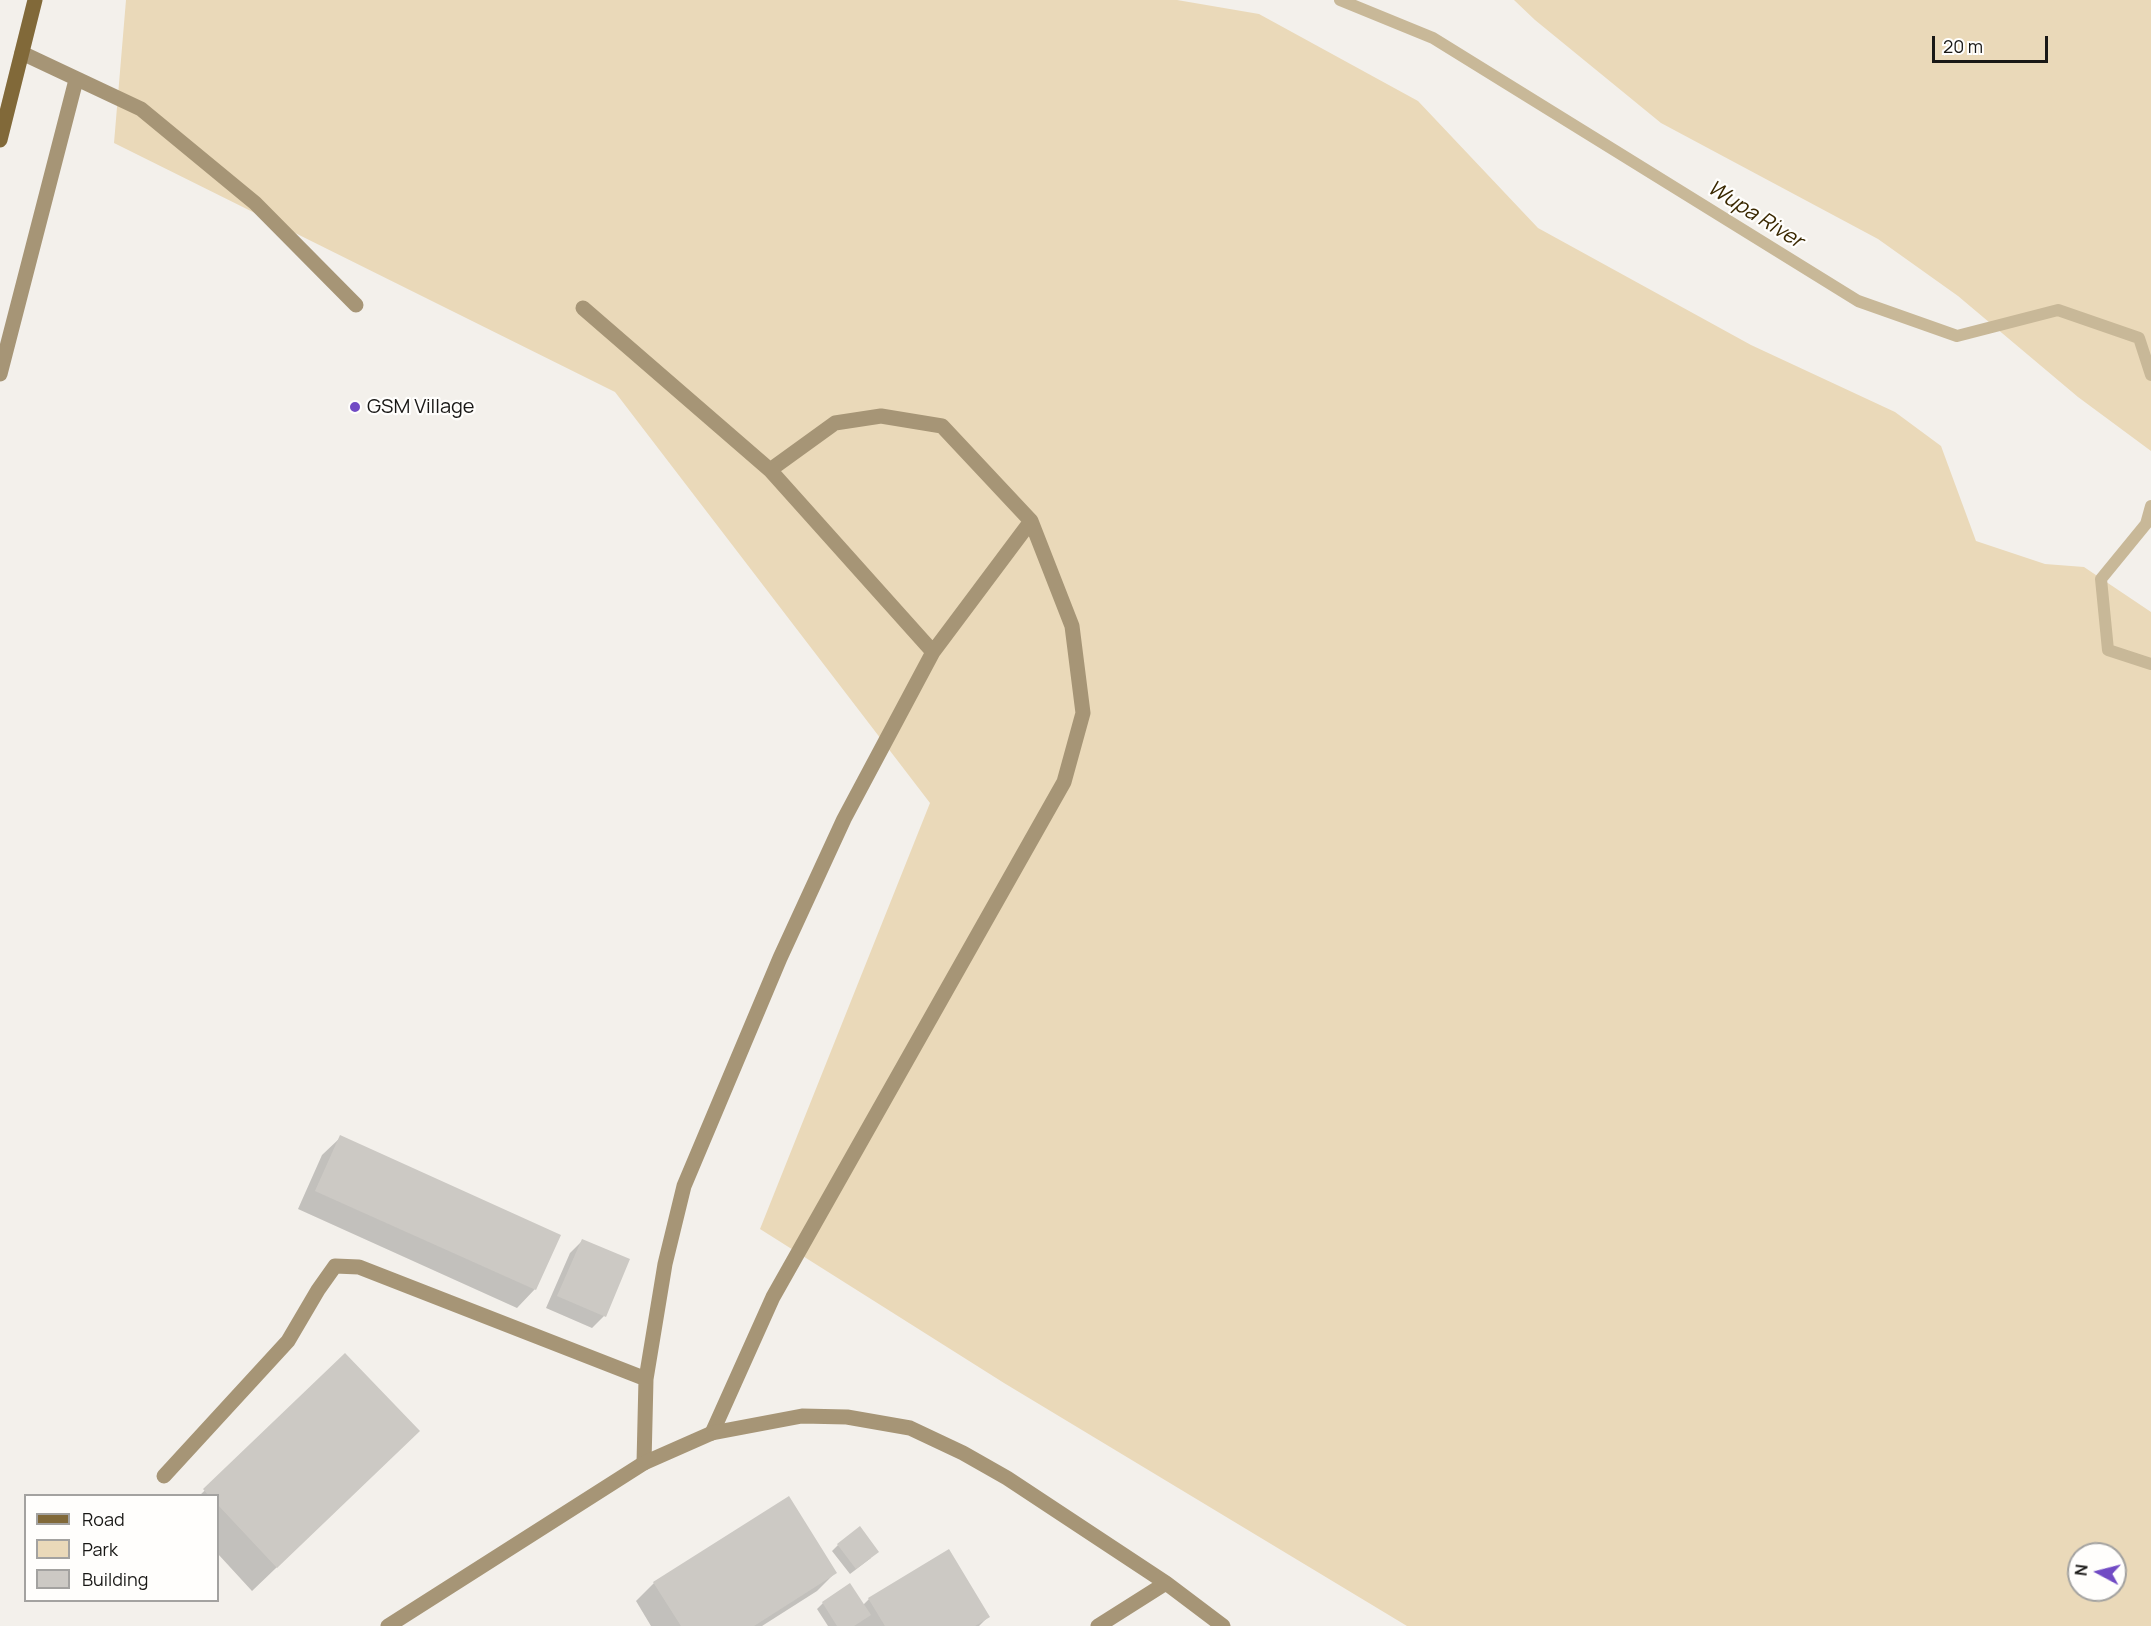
<!DOCTYPE html>
<style>
body{margin:0}
#map{position:relative;width:2151px;height:1626px;overflow:hidden;background:#f3f0eb;font-family:Manrope,sans-serif}
canvas{display:block}
.legend{position:absolute;left:24px;top:1494px;width:195px;height:108px;box-sizing:border-box;background:#fffefc;border:2px solid #a3a2a0;margin:0;padding:8px 10px;list-style:none;font-size:18px;color:#191816}
.legend li{display:flex;align-items:center;gap:12px;height:30px}
.legend b{width:30px;border:2px solid #a3a2a0}
.north{position:absolute;left:2067px;top:1542px;width:60px;height:60px;box-sizing:border-box;background:#fffefc;border:2px solid #a3a2a0;border-radius:50%;rotate:277deg;font-size:16px;font-weight:700;line-height:24px;text-align:center;color:#191816}
.north::after{content:'';display:block;margin:auto;width:21px;height:27px;background:#714bc4;clip-path:polygon(50% 0,100% 100%,50% 72%,0 100%)}
.scale{position:absolute;left:1932px;top:36px;width:116px;height:27px;box-sizing:border-box;border:3px solid #191816;border-top:0;padding-left:8px;font-size:18px;line-height:21px;white-space:nowrap;color:#191816;-webkit-text-stroke:4px #fffefc;paint-order:stroke}
</style>
<div id="map">
<canvas width="2151" height="1626"></canvas>
<ul class="legend">
<li><b style="height:8px;background:#816939"></b>Road</li>
<li><b style="height:16px;background:#ead9b9"></b>Park</li>
<li><b style="height:16px;background:#ccc9c4"></b>Building</li>
</ul>
<div class="north">N</div>
<div class="scale">20 m</div>
</div>
<script>
const c = document.querySelector('canvas').getContext('2d');
c.lineJoin = 'round';
function fill(path, color) { c.fillStyle = color; c.fill(path, 'evenodd'); }
const toPath = rows => new Path2D(rows.map(r => 'M' + r).join(''));
function strokePath(path, color, width, dash) { c.strokeStyle = color; c.lineWidth = width; c.lineCap = dash ? 'butt' : 'round'; c.setLineDash(dash || []); c.stroke(path); }
function write(font, color, halo, rows, align = 'center') {
  c.font = font + ' Manrope,sans-serif'; c.lineWidth = 4.5; c.setLineDash([]); c.textBaseline = 'middle'; c.strokeStyle = halo; c.fillStyle = color; for (const [text, x, y, turn = 0] of rows) {
    c.save(); c.translate(x, y); c.rotate((+turn || 0) * Math.PI / 180); c.textAlign = isNaN(turn) ? turn : align; if (halo) c.strokeText(text, 0, 0); c.fillText(text, 0, 0); c.restore();
  }
}
const green = toPath([
 [126,0,1177,0,1259,14,1418,101,1538,228,1751,345,1895,412,1941,446,1976,541,2045,564,2084,567,2151,612,2151,1626,1407,1626,1004,1383,760,1229,930,803,615,392,114,143],
 [2079,1554,2115,1554,2115,1590,2079,1590],
 [1514,0,2151,0,2151,451,2078,397,1958,296,1878,239,1661,123,1535,20]
]);
const shadow = toPath([
 [341,1137,535,1289,517,1308,298,1209,322,1155],
 [582,1241,604,1316,592,1328,546,1308,570,1253],
 [345,1356,394,1455,252,1591,218,1554,218,1496,199,1496],
 [838,1545,871,1558,850,1574,832,1551],
 [835,1573,817,1591,762,1626,651,1626,636,1601,654,1583],
 [869,1599,988,1617,979,1626,828,1626,817,1609,823,1603,863,1605]
]);
const stream = toPath([
 [1340,0,1433,38,1858,301,1957,336,2058,310,2139,338,2151,375],
 [2151,506,2146,524,2101,579,2108,650,2151,664]
]);
const building = toPath([
 [340,1135,561,1235,536,1290,315,1191],
 [582,1239,630,1259,606,1317,557,1296],
 [345,1353,420,1431,277,1568,218,1505,218,1496,209,1496,203,1489],
 [789,1496,837,1573,754,1626,681,1626,653,1582],
 [860,1526,879,1552,856,1569,837,1544],
 [949,1549,990,1617,975,1626,885,1626,868,1598],
 [850,1583,871,1615,854,1626,837,1626,822,1602]
]);
const service = toPath([
 [22,53,141,109,255,203,356,305],
 [583,308,770,470,933,652],
 [0,374,76,80],
 [712,1433,773,1297,1064,782,1083,713,1072,626,1031,521,942,426,881,416,835,423,770,470],
 [644,1463,646,1379,665,1264,684,1186,780,958,844,819,933,652,1031,521],
 [164,1476,288,1341,318,1290,335,1266,359,1267,646,1379]
]);
const minor = toPath([
 [388,1626,644,1463,712,1433,802,1416,847,1417,910,1428,963,1453,1007,1478,1166,1583,1223,1626],
 [1098,1626,1166,1583]
]);
const secondary = toPath([
 [0,140,35,0]
]);
const markers = [
 [355,407,6,"#714bc4"]
];
const poiNames = [
 ["GSM Village",367,407]
];
const waterNames = [
 ["Wupa River",1755,215,32]
];
fill(green, '#ead9b9');
fill(shadow, '#0003');
strokePath(stream, '#c8b898', 12);
fill(building, '#ccc9c4');
strokePath(service, '#a69576', 15);
strokePath(minor, '#a69576', 15);
strokePath(secondary, '#816939', 15);
for (const [x, y, r, color] of markers) { const dot = new Path2D(); dot.arc(x, y, r, 0, 2 * Math.PI); c.fillStyle = color; c.fill(dot); strokePath(dot, '#fffefc', 2); }
write('20px', '#191816', '#fffefc', poiNames, 'left');
write('italic 21px', '#3a2800', '#fffefc', waterNames);
</script>
